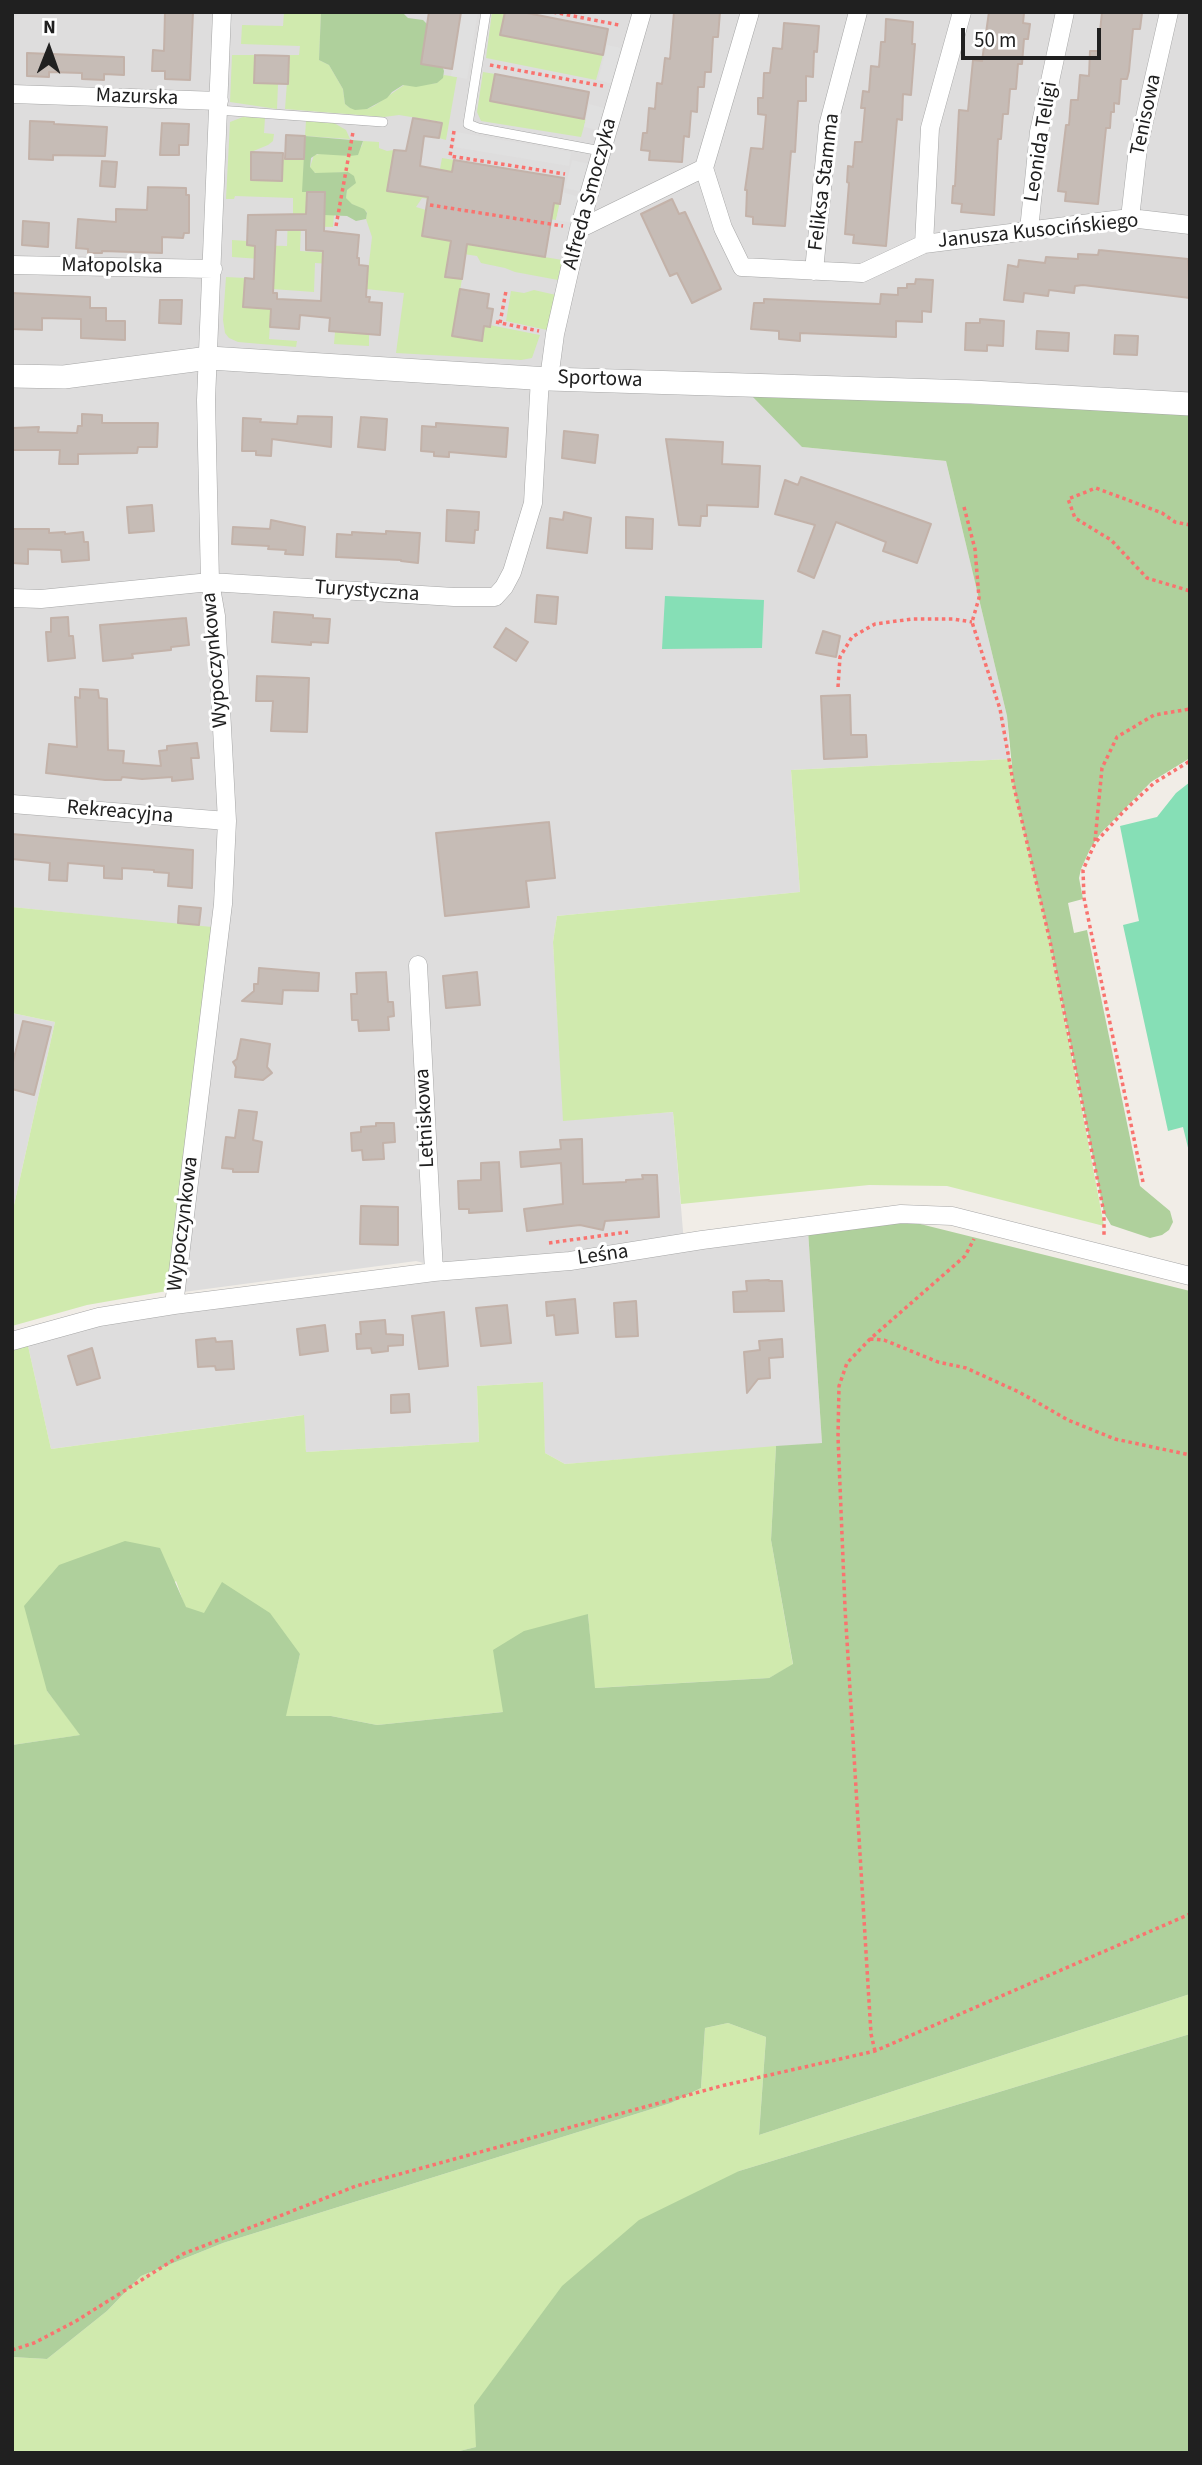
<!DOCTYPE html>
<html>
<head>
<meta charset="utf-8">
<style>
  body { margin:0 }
  #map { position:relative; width:1202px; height:2465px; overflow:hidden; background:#f1ede7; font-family:"Source Sans 3",sans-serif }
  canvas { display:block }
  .frame { position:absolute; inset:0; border:14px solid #202020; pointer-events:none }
  .north { position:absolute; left:14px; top:14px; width:70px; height:70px; -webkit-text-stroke:5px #fff; paint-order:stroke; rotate:1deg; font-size:19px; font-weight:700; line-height:28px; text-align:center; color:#202020 }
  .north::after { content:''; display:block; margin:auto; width:24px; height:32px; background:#202020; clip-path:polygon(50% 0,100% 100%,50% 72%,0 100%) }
  .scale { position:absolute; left:961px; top:28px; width:140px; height:32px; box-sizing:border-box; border:4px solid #202020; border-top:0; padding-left:9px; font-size:21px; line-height:24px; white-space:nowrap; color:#202020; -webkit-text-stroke:5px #fff; paint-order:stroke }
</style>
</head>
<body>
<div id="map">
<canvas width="1202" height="2465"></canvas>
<div class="frame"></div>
<div class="north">N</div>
<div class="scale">50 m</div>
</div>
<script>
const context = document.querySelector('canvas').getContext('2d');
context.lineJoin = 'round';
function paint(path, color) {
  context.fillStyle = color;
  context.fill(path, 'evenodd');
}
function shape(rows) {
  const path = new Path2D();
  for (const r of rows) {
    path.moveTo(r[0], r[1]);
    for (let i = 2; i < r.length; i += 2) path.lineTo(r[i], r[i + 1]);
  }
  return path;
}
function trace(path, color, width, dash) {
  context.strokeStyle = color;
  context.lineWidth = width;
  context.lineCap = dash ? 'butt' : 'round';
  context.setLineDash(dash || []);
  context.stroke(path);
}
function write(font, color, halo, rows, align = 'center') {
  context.font = font + ' "Source Sans 3",sans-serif';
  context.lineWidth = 6;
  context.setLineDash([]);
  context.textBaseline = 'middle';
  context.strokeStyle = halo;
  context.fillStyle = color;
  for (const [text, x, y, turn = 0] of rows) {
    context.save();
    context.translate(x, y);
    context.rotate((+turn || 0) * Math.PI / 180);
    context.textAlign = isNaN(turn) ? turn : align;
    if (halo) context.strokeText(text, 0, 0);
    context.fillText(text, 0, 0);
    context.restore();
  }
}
paint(shape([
  [12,12,1190,12,1190,413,802,447,946,461,1007,716,1010,759,791,770,800,892,557,916,553,942,564,1120,673,1112,684,1243,808,1230,822,1443,565,1464,545,1453,542,1382,477,1386,479,1442,306,1452,303,1415,51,1449,26,1337,449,1270,416,1261,176,1293,212,928,12,907],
  [12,1013,55,1022,12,1214]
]), '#dedddd');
paint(shape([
  [284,12,321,12,319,60,329,65,343,89,345,104,350,108,367,109,374,106,404,85,413,86,437,83,444,75,457,77,446,140,439,138,442,122,399,115,384,117,285,109,289,55,299,55,300,46,241,44,242,25,283,26],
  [492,12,505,12,500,34,603,55,596,80,486,58],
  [232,55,255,55,254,83,278,84,277,109,230,102],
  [483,72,495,74,490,101,586,119,581,137,481,121,477,112],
  [243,117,265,118,264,133,274,134,273,141,268,145,251,152,251,179,282,181,283,159,304,159,303,192,307,192,307,206,325,207,324,215,334,215,333,227,301,226,300,251,348,254,347,265,315,263,314,292,272,289,274,260,232,257,232,240,247,241,248,245,287,246,288,214,293,214,293,198,235,196,234,199,226,199,230,122],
  [306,121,334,123,346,130,350,139,305,136],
  [363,141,379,142,379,148,387,151,394,150,387,191,425,167,440,169,442,158,454,160,449,186,560,204,556,220,422,198,416,207,426,210,422,236,562,260,558,280,515,272,505,268,481,263,477,256,450,252,445,277,462,279,452,336,481,341,484,326,489,327,490,325,540,335,532,358,521,360,396,353,404,293,366,289,372,237,366,219,367,212,348,202,346,198,347,190,353,185,348,172,318,174,311,171,310,167,314,155,325,153,350,156,362,146],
  [226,277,245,278,243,307,271,309,269,339,297,341,296,347,238,342,229,338,225,333,223,320],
  [534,290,556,295,547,330,506,321,511,291,524,293],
  [335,332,369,334,369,346,334,344],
  [1010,759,1050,941,1104,1226,947,1186,869,1185,681,1204,673,1112,563,1121,553,942,557,916,800,892,791,770],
  [12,907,212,927,167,1291,87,1305,12,1326,12,1214,55,1022,12,1013],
  [26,1337,51,1449,304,1415,306,1452,479,1442,477,1386,543,1382,545,1453,565,1464,776,1446,771,1540,793,1665,769,1678,594,1688,588,1614,503,1712,377,1725,331,1716,285,1716,300,1654,185,1607,176,1581,47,1691,81,1735,12,1745,12,1341],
  [1190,1994,1190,2034,739,2171,476,2447,451,2453,12,2453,12,2357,47,2359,107,2311,141,2276,223,2243,671,2103,701,2088,705,2028,728,2023,766,2037,759,2135]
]), '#d0eaae');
paint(shape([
  [321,12,402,12,408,18,423,20,427,24,444,71,443,78,437,83,416,87,403,85,392,92,387,98,367,109,355,110,350,108,345,104,343,89,329,65,319,60],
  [305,136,363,141,358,155,350,156,317,154,311,158,310,167,315,173,348,172,354,176,356,183,347,190,346,198,352,204,364,209,367,213,366,219,356,221,347,216,324,215,325,192,302,192],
  [751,395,1190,413,1190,758,1151,782,1101,833,1091,847,1081,869,1079,878,1083,899,1068,903,1074,933,1087,930,1140,1186,1170,1211,1173,1222,1169,1230,1162,1235,1150,1238,1111,1225,1104,1213,1050,941,1014,787,1007,716,946,461,802,447],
  [900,1219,1190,1291,1190,1994,759,2135,766,2037,728,2023,705,2028,701,2088,671,2103,223,2243,141,2276,107,2311,47,2359,12,2357,12,1745,80,1735,47,1691,24,1606,59,1565,125,1541,160,1548,186,1607,204,1613,222,1582,270,1613,300,1654,286,1716,331,1716,377,1725,503,1712,493,1650,524,1631,588,1614,595,1688,769,1678,793,1664,771,1540,776,1446,822,1443,808,1230],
  [1190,2034,1190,2453,451,2453,476,2447,474,2405,562,2286,639,2220,739,2171]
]), '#afd09c');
paint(shape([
  [665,596,764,600,762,648,662,649],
  [1190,782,1190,1156,1183,1127,1168,1131,1123,925,1139,921,1120,826,1157,817,1176,793]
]), '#86dfb6');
paint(shape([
  [461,12,478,12,467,79,451,76],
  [607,45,621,48,612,84,598,80],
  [589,104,604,108,598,130,584,127],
  [456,132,571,152,569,166,454,147],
  [572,160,589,164,582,192,565,188],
  [562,192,579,197,573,223,556,220]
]), '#e0e0e0');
const building = shape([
  [165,12,193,12,190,80,165,79,165,71,152,71,153,50,164,51,165,12],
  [429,12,461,12,452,69,421,64,429,12],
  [505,12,522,12,608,29,603,55,500,35,505,12],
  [674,12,720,12,718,37,713,37,711,72,705,72,704,87,698,87,697,112,691,111,689,137,684,136,682,162,649,160,650,151,641,150,643,133,647,133,649,108,655,109,657,83,662,84,665,58,670,59,674,12],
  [989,12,1024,13,1023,23,1030,24,1028,39,1024,39,1022,64,1018,64,1016,89,1010,89,1008,114,1003,114,1001,139,998,139,994,215,961,212,962,204,952,203,953,186,955,186,959,110,968,111,973,60,982,61,989,12],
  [1102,12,1142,13,1140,29,1133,29,1129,71,1127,79,1121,79,1119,104,1114,103,1114,112,1111,112,1110,128,1106,128,1098,204,1065,201,1066,192,1058,191,1066,125,1069,125,1071,100,1078,100,1080,75,1089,76,1090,51,1098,51,1102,12],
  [886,19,913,22,912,44,915,44,911,95,903,94,902,120,897,119,886,246,853,243,854,235,845,234,849,183,847,182,848,166,853,167,855,142,862,142,865,108,861,108,863,91,869,92,871,66,879,67,881,42,885,42,886,19],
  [784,23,819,26,817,52,814,51,813,77,806,76,806,101,798,101,795,152,791,151,785,226,753,224,753,217,746,216,747,190,745,190,751,148,763,149,766,115,758,114,758,98,763,98,764,73,770,73,773,48,782,49,784,23],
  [27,53,124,57,124,75,104,74,104,80,82,79,82,73,49,72,49,77,27,76,27,53],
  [255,55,289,56,288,84,254,83,255,55],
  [495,74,589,92,584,119,490,101,495,74],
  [413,118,442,123,439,138,424,136,420,166,452,172,454,160,564,178,560,204,554,203,545,257,467,244,462,279,445,277,451,241,422,236,428,197,387,191,394,150,406,151,413,118],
  [30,121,54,122,54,124,107,127,105,156,53,155,53,160,29,159,30,121],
  [162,123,189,124,188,145,179,145,179,155,160,155,162,123],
  [286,135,305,136,304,159,285,159,286,135],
  [251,152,283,153,282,181,251,180,251,152],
  [102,161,117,162,115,187,100,186,102,161],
  [148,187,186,188,186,195,189,195,189,233,184,233,183,238,162,237,162,253,102,251,102,253,88,253,88,249,76,248,78,219,116,222,116,209,147,210,148,187],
  [307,192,325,192,324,231,359,235,357,258,359,258,359,265,368,266,366,297,370,297,369,302,382,303,380,335,329,331,330,318,300,315,299,329,270,327,271,309,243,307,245,278,254,279,255,246,247,245,248,215,306,214,307,192],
  [276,230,306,230,306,250,323,251,321,301,277,299,277,293,273,293,276,230],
  [672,199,679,214,685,212,721,289,692,303,677,273,670,276,641,214,672,199],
  [23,221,49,223,48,247,22,245,23,221],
  [1099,250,1188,259,1190,298,1083,285,1075,286,1074,293,1049,290,1048,296,1024,293,1023,302,1004,300,1008,265,1018,267,1019,260,1045,263,1046,257,1078,259,1078,254,1098,255,1099,250],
  [916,279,933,280,931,312,922,311,922,322,896,321,896,337,800,333,800,341,779,339,779,331,751,329,754,303,764,303,764,299,880,304,881,294,898,295,898,288,907,288,907,284,915,284,916,279],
  [460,289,489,294,487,308,493,309,490,327,484,326,482,341,452,336,460,289],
  [12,293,90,297,90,308,106,308,106,321,125,321,125,340,81,338,81,319,42,318,42,330,12,329,12,293],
  [160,300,182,300,181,324,159,323,160,300],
  [980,319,1004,321,1003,346,987,345,987,351,965,350,966,323,980,323,980,319],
  [1037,331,1069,333,1068,351,1036,349,1037,331],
  [1115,335,1138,336,1137,355,1114,354,1115,335],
  [82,414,102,415,102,423,158,423,157,447,138,447,137,453,78,454,78,464,59,464,60,450,12,450,12,428,39,427,38,432,77,433,78,426,82,426,82,414],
  [298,416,332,417,331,447,272,439,271,456,256,455,256,451,242,451,243,418,261,419,260,422,297,424,298,416],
  [361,417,387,419,385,450,358,447,361,417],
  [436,423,508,428,506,457,449,452,449,457,434,456,434,452,421,451,422,426,436,427,436,423],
  [564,431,598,435,595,463,562,458,564,431],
  [666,439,723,442,722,464,760,466,758,507,707,505,707,516,701,516,700,526,679,525,666,439],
  [801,477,931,524,917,563,883,551,886,542,836,522,814,578,798,571,815,525,775,514,785,480,798,485,801,477],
  [152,505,154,531,129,533,127,507,152,505],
  [447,510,479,512,478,530,475,530,474,543,446,541,447,510],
  [564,512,591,518,587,553,547,548,550,518,563,520,564,512],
  [626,517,653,519,652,549,626,548,626,517],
  [271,520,305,527,303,555,285,554,286,550,268,549,269,546,232,544,233,527,270,529,271,520],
  [12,529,49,529,49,533,65,532,65,534,83,532,84,542,88,542,89,560,62,562,61,550,28,549,28,564,12,563,12,529],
  [386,531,420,533,418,563,401,561,401,560,336,557,337,534,352,535,352,532,386,534,386,531],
  [537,595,558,597,556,624,535,622,537,595],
  [274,612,313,615,313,618,330,619,328,643,311,642,311,645,272,642,274,612],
  [68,617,69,636,73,636,75,658,48,661,46,632,51,632,51,618,68,617],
  [186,618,189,645,171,647,171,650,132,654,133,658,103,661,100,625,186,618],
  [506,628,528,642,516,661,494,647,506,628],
  [823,631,840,636,836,657,816,653,823,631],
  [257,676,309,678,307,732,271,731,273,701,256,701,257,676],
  [80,689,98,690,99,698,107,699,108,750,124,751,123,763,161,766,159,751,167,750,167,746,197,743,199,758,191,758,193,779,172,781,172,777,142,779,122,777,121,780,105,780,46,773,49,744,77,747,75,697,80,698,80,689],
  [850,695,851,735,866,735,867,757,824,759,821,696,850,695],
  [549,822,555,878,526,881,529,907,445,916,436,833,549,822],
  [12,834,193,850,192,888,168,886,169,873,154,872,154,870,122,868,122,879,104,878,104,866,68,863,67,881,49,880,50,863,12,859,12,834],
  [179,906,201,908,199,925,178,923,179,906],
  [259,968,319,973,318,991,283,990,282,1004,242,1001,254,991,254,984,258,984,259,968],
  [386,972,388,1002,393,1002,394,1016,388,1017,389,1030,359,1031,358,1020,352,1020,351,994,357,994,356,973,386,972],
  [477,972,480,1005,446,1008,443,976,477,972],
  [23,1021,51,1027,34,1095,12,1089,12,1066,23,1021],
  [241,1039,270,1044,267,1067,272,1073,263,1080,235,1077,236,1067,233,1062,237,1059,241,1039],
  [239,1110,257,1112,253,1140,262,1142,258,1172,233,1172,233,1169,222,1168,226,1137,235,1138,239,1110],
  [376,1123,394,1123,395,1142,383,1143,384,1159,363,1160,362,1150,352,1151,351,1133,361,1132,361,1127,376,1126,376,1123],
  [582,1139,583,1184,626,1182,626,1180,643,1179,642,1175,657,1175,659,1217,605,1221,603,1230,580,1225,527,1231,524,1209,563,1204,561,1163,521,1167,520,1152,561,1149,560,1140,582,1139],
  [499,1162,502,1211,469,1213,469,1209,459,1209,458,1181,481,1180,481,1163,499,1162],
  [361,1206,398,1207,398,1245,360,1244,361,1206],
  [769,1280,769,1281,782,1281,784,1311,734,1312,733,1292,747,1291,746,1281,769,1280],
  [575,1299,578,1333,556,1335,554,1315,547,1316,546,1302,575,1299],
  [636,1301,638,1336,616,1337,614,1303,636,1301],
  [507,1305,511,1343,481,1346,476,1308,507,1305],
  [444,1312,448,1366,419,1369,412,1316,444,1312],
  [385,1320,386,1334,403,1335,403,1345,388,1346,388,1351,372,1353,371,1348,357,1349,356,1334,361,1334,360,1322,385,1320],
  [325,1325,328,1351,300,1355,297,1329,325,1325],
  [215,1338,216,1342,232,1341,234,1369,216,1370,215,1366,198,1367,196,1340,215,1338],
  [782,1339,783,1357,769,1358,770,1378,758,1379,747,1393,744,1352,760,1350,759,1341,782,1339],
  [92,1348,100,1378,77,1385,68,1356,92,1348],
  [409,1394,410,1412,391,1413,391,1395,409,1394]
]);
paint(building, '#c6bcb6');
trace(building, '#c3b2a9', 2);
const service = shape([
  [486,12,468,124,478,128,601,151],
  [218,110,383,122]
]);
const minor = shape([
  [750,12,704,168,723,228,742,267,862,273,924,244,1130,218,1190,225],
  [12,94,219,101],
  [1130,218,1138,148,1169,12],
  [579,229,704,168],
  [1029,230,1039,132,1065,12],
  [924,244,930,128,962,12],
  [12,265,213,269],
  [814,271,828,126,858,12],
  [549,379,555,334,579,229,642,12],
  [12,598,41,599,210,582,454,597,495,597,504,587,512,572,533,503,540,378],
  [12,804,227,821],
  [418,965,434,1272],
  [174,1305,223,904,227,821,216,616,210,582,206,400,222,12],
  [12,1341,99,1317,174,1305,434,1272,570,1261,702,1240,901,1214,952,1216,1190,1276]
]);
const tertiary = shape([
  [12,376,64,377,209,358,549,379,972,392,1190,404]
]);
trace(service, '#a7a7a7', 10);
trace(minor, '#a7a7a7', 19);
trace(tertiary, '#a7a7a7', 24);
trace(shape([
  [553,12,619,25],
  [490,65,603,86],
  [454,131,450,156,565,174],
  [430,205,563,226],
  [336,226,353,132],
  [496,322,539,331],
  [500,323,506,291],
  [964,507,975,549,979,598,972,622,1000,709,1014,787,1050,941,1104,1213,1104,1236],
  [1190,525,1175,522,1162,513,1096,488,1068,499,1075,518,1111,540,1147,578,1190,591],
  [838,687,840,657,852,637,875,624,912,619,953,619,972,622],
  [1095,841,1102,768,1117,737,1154,715,1190,709],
  [1143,1182,1084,898,1083,870,1095,843,1124,811,1154,783,1190,761],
  [549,1243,628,1232],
  [870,1339,884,1340,938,1362,966,1368,1019,1392,1068,1420,1115,1439,1190,1455],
  [875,2051,871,2034,845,1608,838,1437,839,1386,847,1363,870,1339,965,1256,974,1239],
  [12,2350,34,2343,76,2321,183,2254,356,2186,721,2086,875,2051,1190,1914]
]), '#f9736f', 3.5, [3.5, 3.5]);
trace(service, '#fff', 9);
trace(minor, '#fff', 18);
trace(tertiary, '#fff', 23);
write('21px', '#202020', '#fff', [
  ["Mazurska",137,98,2],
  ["Tenisowa",1147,115,-78],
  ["Leonida Teligi",1042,142,-81],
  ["Feliksa Stamma",825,182,-83],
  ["Alfreda Smoczyka",591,194,-75],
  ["Janusza Kusocińskiego",1038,232,-6],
  ["Małopolska",112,267,1],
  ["Sportowa",600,380,2],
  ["Turystyczna",367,592,4],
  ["Wypoczynkowa",216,660,-95],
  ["Rekreacyjna",120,813,5],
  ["Letniskowa",426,1118,-93],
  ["Wypoczynkowa",184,1224,-83],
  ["Leśna",603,1256,-8]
]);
</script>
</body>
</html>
